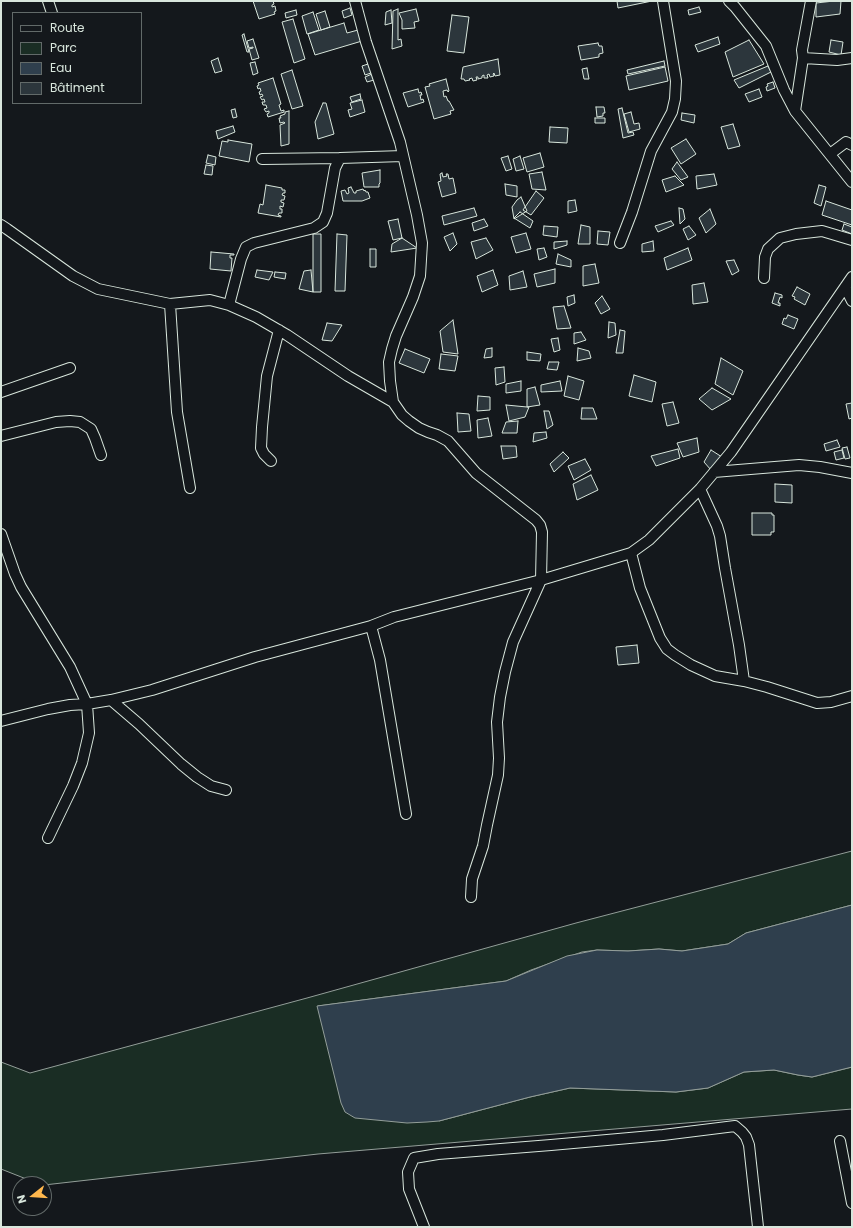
<!DOCTYPE html>
<html>
<head>
<meta charset="utf-8">
<style>
  body { margin:0 }
  #map { position:relative; width:853px; height:1228px; overflow:hidden; background:#14181c; font-family:Poppins,sans-serif }
  canvas { display:block }
  .frame { position:absolute; inset:0; border:2px solid #d8e6dc; pointer-events:none }
  .legend { position:absolute; left:12px; top:12px; width:130px; height:92px; box-sizing:border-box; background:#14181c; border:1px solid #626a69; margin:0; padding:5px 7px; list-style:none; font-size:12px; color:#d8e6dc }
  .legend li { display:flex; align-items:center; gap:8px; height:20px }
  .legend b { width:20px; border:1px solid #626a69 }
  .north { position:absolute; left:12px; top:1176px; width:40px; height:40px; box-sizing:border-box; background:#14181c; border:1px solid #626a69; border-radius:50%; rotate:253deg; font-size:11px; font-weight:700; line-height:16px; text-align:center; color:#d8e6dc }
  .north::after { content:''; display:block; margin:auto; width:14px; height:18px; background:#ffb74d; clip-path:polygon(50% 0,100% 100%,50% 72%,0 100%) }
</style>
</head>
<body>
<div id="map">
<canvas width="853" height="1228"></canvas>
<div class="frame"></div>
<ul class="legend">
<li><b style="height:5px;background:#14181c"></b>Route</li>
<li><b style="height:11px;background:#1a2d24"></b>Parc</li>
<li><b style="height:11px;background:#2f3f4d"></b>Eau</li>
<li><b style="height:11px;background:#2c363c"></b>Bâtiment</li>
</ul>
<div class="north">N</div>
</div>
<script>
const context = document.querySelector('canvas').getContext('2d');
context.lineJoin = 'round';
function paint(path, color) {
  context.fillStyle = color;
  context.fill(path, 'evenodd');
}
function shape(rows) {
  const path = new Path2D();
  for (const r of rows) {
    path.moveTo(r[0], r[1]);
    for (let i = 2; i < r.length; i += 2) path.lineTo(r[i], r[i + 1]);
  }
  return path;
}
function trace(path, color, width, dash) {
  context.strokeStyle = color;
  context.lineWidth = width;
  context.lineCap = dash ? 'butt' : 'round';
  context.setLineDash(dash || []);
  context.stroke(path);
}
const green = shape([
  [852,851,852,905,746,933,728,944,682,951,659,949,628,951,597,950,582,952,531,970,506,981,318,1006,439,1121,530,1097,570,1088,676,1092,708,1088,744,1072,774,1070,798,1075,812,1077,852,1067,852,1109,318,1154,44,1185,44,1184,39,1184,1,1169,1,1062,30,1073,307,998,576,923,852,851]
]);
paint(green, '#1a2d24');
trace(green, '#939e99', 1);
const water = shape([
  [852,905,852,1067,812,1077,798,1075,774,1070,744,1072,708,1088,676,1092,570,1088,530,1097,439,1121,427,1122,407,1123,355,1118,345,1112,341,1103,317,1006,506,981,567,956,597,950,628,951,659,949,682,951,728,944,746,933,852,905]
]);
paint(water, '#2f3f4d');
trace(water, '#939e99', 1);
const building = shape([
  [253,1,273,1,274,4,272,5,272,7,275,6,276,11,274,12,275,14,259,19,253,1],
  [617,1,652,1,618,8,617,1],
  [834,1,841,1,840,14,816,17,816,3,834,1],
  [699,7,701,12,689,15,688,10,699,7],
  [350,8,352,15,344,18,342,11,350,8],
  [398,9,398,40,401,39,402,46,392,49,393,11,398,9],
  [416,9,419,21,414,22,415,28,402,29,402,20,399,13,416,9],
  [296,10,297,15,286,18,285,13,296,10],
  [391,10,392,23,385,25,386,12,391,10],
  [325,11,330,27,321,30,316,14,325,11],
  [313,12,319,30,307,34,302,16,313,12],
  [452,15,469,17,464,53,447,51,452,15],
  [293,19,305,59,294,63,282,22,293,19],
  [344,23,347,33,358,30,362,41,315,55,308,34,344,23],
  [244,34,249,52,247,52,242,35,244,34],
  [718,37,720,44,698,52,695,45,718,37],
  [253,39,259,58,252,60,249,49,253,48,253,47,249,48,247,41,253,39],
  [749,40,764,64,733,77,725,52,749,40],
  [831,40,843,42,841,55,829,52,831,40],
  [598,43,599,46,602,46,603,53,599,54,599,57,581,60,578,46,598,43],
  [218,58,222,71,215,73,211,61,218,58],
  [498,59,500,75,495,76,494,73,493,74,494,76,490,77,489,74,487,75,488,78,484,78,484,75,482,76,482,78,478,79,478,77,476,77,477,80,473,81,472,78,469,79,470,80,465,81,464,79,461,79,463,67,498,59],
  [664,61,665,66,628,74,627,70,664,61],
  [255,62,258,73,253,75,250,63,255,62],
  [368,64,371,73,365,75,362,66,368,64],
  [768,66,771,72,739,88,734,80,768,66],
  [665,67,668,81,629,90,626,76,665,67],
  [587,68,589,79,584,79,582,69,587,68],
  [292,70,303,106,292,109,281,74,292,70],
  [372,74,374,80,367,82,365,77,372,74],
  [273,78,281,104,279,105,281,111,284,110,284,112,268,117,267,114,269,113,269,111,266,112,264,109,267,108,266,105,263,105,262,102,265,102,264,99,262,100,260,97,263,96,262,94,260,95,259,92,261,91,260,88,258,89,257,86,259,85,258,83,273,78],
  [446,79,449,91,448,92,447,90,443,91,444,97,446,96,448,101,449,101,454,110,450,111,451,114,434,119,425,87,430,86,429,84,446,79],
  [773,82,775,88,767,91,766,87,768,86,767,84,773,82],
  [418,89,419,93,421,92,422,95,420,95,421,100,423,99,424,102,408,107,403,93,418,89],
  [759,89,762,97,749,102,745,94,759,89],
  [360,94,361,99,352,102,350,97,360,94],
  [362,100,365,112,350,117,348,110,352,109,350,103,362,100],
  [323,103,326,103,334,134,318,139,315,122,323,103],
  [596,107,604,107,605,113,603,113,603,116,597,117,596,107],
  [622,108,628,133,633,132,634,135,623,138,618,109,622,108],
  [235,109,237,117,233,118,231,110,235,109],
  [289,111,289,144,281,146,280,125,285,123,284,122,280,123,279,118,281,118,280,116,285,114,285,112,289,111],
  [631,112,634,124,639,123,640,129,629,132,624,114,631,112],
  [682,113,695,115,694,123,681,120,682,113],
  [595,118,605,118,605,123,595,123,595,118],
  [733,124,740,146,728,149,721,127,733,124],
  [233,126,235,132,218,139,216,131,233,126],
  [550,127,568,128,567,143,549,142,550,127],
  [686,139,696,154,681,164,671,148,686,139],
  [228,140,252,144,249,162,219,156,222,141,228,142,228,140],
  [540,153,544,167,527,172,523,158,540,153],
  [208,155,216,157,215,165,206,163,208,155],
  [508,156,512,169,506,171,501,158,508,156],
  [520,156,524,169,516,171,513,159,520,156],
  [677,162,688,177,681,180,672,169,677,162],
  [206,165,213,166,212,175,204,174,206,165],
  [380,170,380,183,379,184,379,187,364,187,362,173,380,170],
  [542,172,546,190,532,189,529,174,542,172],
  [442,173,443,177,447,176,446,174,448,174,449,179,453,178,456,193,442,197,438,182,441,181,440,174,442,173],
  [714,174,717,185,697,189,696,176,714,174],
  [675,176,684,185,666,192,662,180,675,176],
  [505,184,517,186,517,197,506,195,505,184],
  [266,185,282,188,282,190,285,190,285,193,283,193,282,195,285,196,284,200,281,200,281,202,284,203,283,207,280,206,280,209,282,209,282,213,279,213,278,215,281,216,281,217,258,213,260,204,263,205,266,185],
  [819,185,826,187,821,206,814,203,819,185],
  [351,187,354,193,356,193,356,191,363,189,364,191,365,190,366,192,368,192,370,198,362,201,343,201,341,191,345,190,347,194,349,193,348,188,351,187],
  [536,191,544,198,531,215,523,210,536,191],
  [521,197,527,211,514,219,512,207,517,200,521,197],
  [575,200,577,211,568,213,568,201,575,200],
  [826,201,852,210,852,225,822,215,826,201],
  [474,208,477,216,444,225,442,216,474,208],
  [679,208,683,209,685,219,680,224,679,208],
  [710,209,716,224,706,233,699,218,710,209],
  [520,212,533,221,530,228,514,218,520,212],
  [398,219,402,238,393,240,388,221,398,219],
  [484,219,488,226,474,231,472,223,484,219],
  [671,221,674,225,658,232,655,226,671,221],
  [844,224,852,227,852,234,842,230,844,224],
  [581,225,590,227,590,244,578,244,581,225],
  [544,226,558,227,557,237,543,235,544,226],
  [689,226,696,235,688,240,683,229,689,226],
  [598,231,610,232,608,245,597,244,598,231],
  [453,233,457,244,450,251,444,237,453,233],
  [526,233,531,249,516,253,511,237,526,233],
  [313,234,321,234,321,292,313,292,313,234],
  [337,234,347,235,345,291,335,291,337,234],
  [402,238,417,248,391,252,392,244,402,238],
  [486,238,493,250,476,259,471,242,486,238],
  [567,241,567,245,554,249,554,242,567,241],
  [653,241,654,251,642,252,642,244,653,241],
  [544,248,547,257,539,260,537,249,544,248],
  [688,248,692,260,667,270,664,258,688,248],
  [370,249,376,249,376,267,370,267,370,249],
  [211,252,234,254,234,255,230,255,230,258,232,258,231,271,210,269,211,252],
  [558,254,571,260,571,267,556,264,558,254],
  [734,260,739,271,732,275,726,261,734,260],
  [595,264,599,283,583,286,583,266,595,264],
  [555,269,555,283,537,287,534,274,555,269],
  [257,270,273,272,269,280,255,277,257,270],
  [311,270,313,292,299,289,304,271,311,270],
  [493,270,498,285,482,292,477,276,493,270],
  [523,271,527,287,510,290,509,276,523,271],
  [275,272,286,273,285,279,274,277,275,272],
  [704,283,708,302,693,304,692,285,704,283],
  [797,287,810,294,805,305,794,299,795,297,792,296,797,287],
  [775,293,782,295,782,298,780,297,778,303,780,303,780,306,772,303,775,293],
  [574,295,575,303,568,306,567,297,574,295],
  [602,296,610,309,601,314,595,303,602,296],
  [564,306,571,328,557,329,553,307,564,306],
  [788,315,798,319,794,329,782,324,784,318,786,319,788,315],
  [453,320,458,354,443,352,440,331,453,320],
  [609,322,615,323,616,335,608,338,609,322],
  [327,323,342,325,332,341,322,340,327,323],
  [620,330,625,331,623,353,616,353,620,330],
  [581,332,586,340,574,344,574,333,581,332],
  [558,338,560,350,554,352,551,339,558,338],
  [492,348,492,357,484,358,486,349,492,348],
  [578,348,589,351,591,358,577,361,578,348],
  [405,349,430,359,424,373,399,363,405,349],
  [527,352,541,354,540,361,527,360,527,352],
  [441,354,458,356,455,371,439,369,441,354],
  [721,358,743,371,733,395,715,384,721,358],
  [549,362,559,362,557,370,547,369,549,362],
  [504,367,505,382,496,385,495,368,504,367],
  [634,375,656,382,652,402,629,396,634,375],
  [568,376,584,381,579,400,564,396,568,376],
  [521,381,521,391,506,393,506,384,521,381],
  [560,381,562,391,541,392,541,385,560,381],
  [535,387,540,405,527,407,527,389,535,387],
  [712,388,731,399,712,410,699,399,712,388],
  [478,396,490,397,490,410,477,411,478,396],
  [673,402,679,423,667,426,662,404,673,402],
  [852,403,852,418,849,419,846,404,852,403],
  [506,405,527,407,529,407,525,417,509,421,506,405],
  [582,408,593,408,597,419,581,419,582,408],
  [544,411,549,411,553,425,547,429,544,411],
  [457,413,469,414,471,431,458,432,457,413],
  [488,418,492,436,478,438,477,420,488,418],
  [518,421,517,433,502,433,506,422,518,421],
  [546,432,547,438,533,442,534,433,546,432],
  [697,438,699,452,683,457,677,443,697,438],
  [837,440,840,447,826,451,824,444,837,440],
  [501,446,516,446,517,457,503,459,501,446],
  [847,447,850,458,845,459,842,448,847,447],
  [678,449,680,458,656,466,651,456,678,449],
  [711,450,722,457,711,470,704,462,711,450],
  [842,450,844,458,836,460,834,452,842,450],
  [563,452,569,458,554,472,550,464,563,452],
  [585,459,591,470,574,480,568,466,585,459],
  [591,475,598,490,577,500,573,484,591,475],
  [775,484,792,485,792,503,775,502,775,484],
  [752,513,772,513,772,515,774,515,774,532,771,532,771,535,752,535,752,513],
  [637,645,639,663,618,665,616,647,637,645]
]);
paint(building, '#2c363c');
trace(building, '#d8e6dc', 1);
const street = shape([
  [48,1,52,13],
  [355,1,366,42,400,142,417,215,422,243,420,276,413,297,396,336,392,349,389,362,390,381,393,402,402,415,409,421,419,428,428,432,437,435,448,441,476,473,536,520,540,525,542,532,541,580],
  [729,1,735,7,766,46,784,90,795,111,852,182],
  [803,58,837,60,852,58],
  [795,111,803,58,802,50,811,1],
  [830,154,846,142,852,145],
  [262,159,340,158],
  [1,225,7,229,73,276,98,289,170,304,210,300,229,305,256,317,287,335,348,376,393,402],
  [620,243,632,212,651,151,672,112,675,99,676,81,663,1],
  [764,278,765,257,768,249,780,238,796,234,822,231,852,240],
  [845,287,852,301],
  [170,304,177,412,190,488],
  [229,305,241,259,246,247,254,243,314,228,323,222,327,213,335,168,340,158,403,156],
  [1,392,70,368],
  [1,436,56,422,70,421,80,422,91,429,95,438,101,455],
  [271,461,264,454,261,448,262,427,267,376,279,330],
  [714,472,799,465,820,467,852,473],
  [700,489,717,526,720,536,725,568,739,645,744,681],
  [1,534,15,574,21,587,70,667,87,704,89,733,82,763,73,786,48,838],
  [631,553,640,588,660,638,667,649,675,655,691,665,715,676,744,681,767,687,817,703,831,702,852,696],
  [371,626,380,660,406,814],
  [111,700,139,724,181,764,197,777,211,786,226,790],
  [1,721,48,709,70,705,87,704,111,700,152,690,255,657,371,626,394,617,541,580,631,553,649,540,700,489,731,452,852,277],
  [471,897,472,879,483,846,487,825,498,775,499,758,497,722,500,697,505,672,513,642,541,580],
  [840,1141,852,1203],
  [424,1227,409,1189,408,1172,414,1158,438,1154,551,1145,663,1135,735,1126,742,1132,746,1137,749,1145,758,1227]
]);
trace(street, '#d8e6dc', 12);
trace(street, '#14181c', 10);
</script>
</body>
</html>
